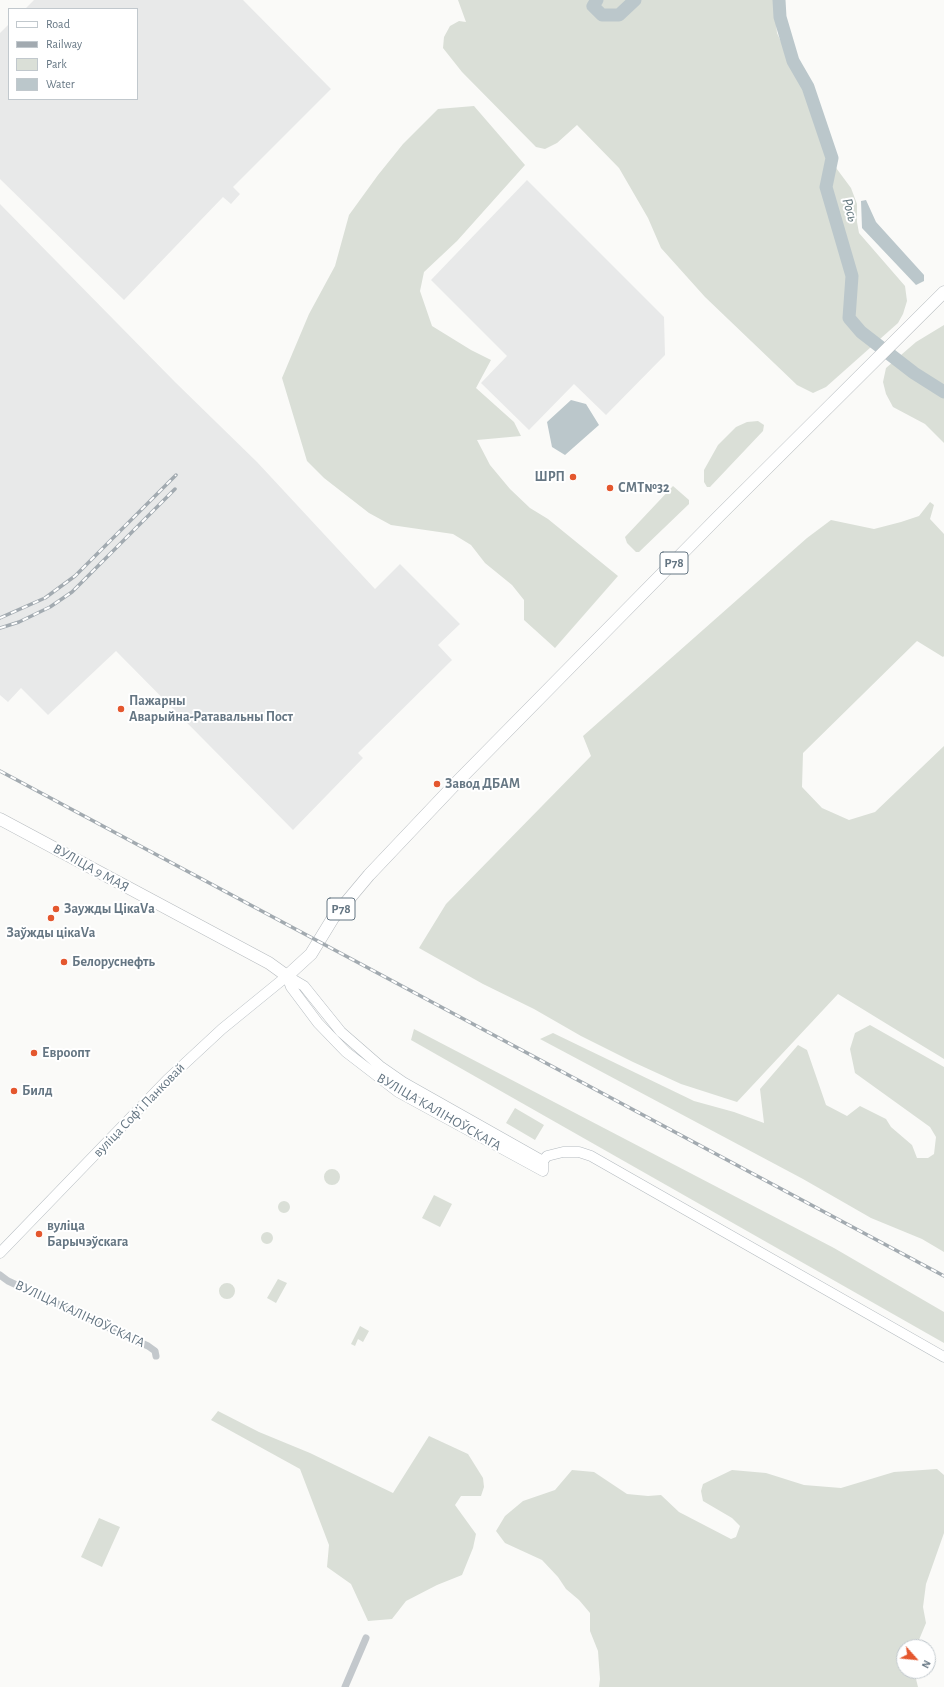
<!DOCTYPE html>
<html>
<head>
<meta charset="utf-8">
<style>
  body { margin:0 }
  #map { position:relative; width:944px; height:1687px; overflow:hidden; background:#fafaf8; font-family:"Alegreya Sans",sans-serif }
  canvas { display:block }
  .legend { position:absolute; left:8px; top:8px; width:130px; height:92px; box-sizing:border-box; background:#fff; border:1px solid #c1c8cd; margin:0; padding:5px 7px; list-style:none; font-size:12px; color:#657683 }
  .legend li { display:flex; align-items:center; gap:8px; height:20px }
  .legend b { width:20px; border:1px solid #c1c8cd }
  .north { position:absolute; left:896px; top:1639px; width:40px; height:40px; box-sizing:border-box; background:#fff; border:1px solid #c1c8cd; border-radius:50%; rotate:117deg; font-size:11px; font-weight:700; line-height:16px; text-align:center; color:#657683 }
  .north::after { content:''; display:block; margin:auto; width:14px; height:18px; background:#e4572e; clip-path:polygon(50% 0,100% 100%,50% 72%,0 100%) }
</style>
</head>
<body>
<div id="map">
<canvas width="944" height="1687"></canvas>
<ul class="legend">
<li><b style="height:5px;background:#fff"></b>Road</li>
<li><b style="height:5px;background:#a2aab0"></b>Railway</li>
<li><b style="height:11px;background:#dadfd7"></b>Park</li>
<li><b style="height:11px;background:#bbc7cb"></b>Water</li>
</ul>
<div class="north">N</div>
</div>
<script>
const context = document.querySelector('canvas').getContext('2d');
context.lineJoin = 'round';
function paint(path, color) {
  context.fillStyle = color;
  context.fill(path, 'evenodd');
}
function shape(rows) {
  const path = new Path2D();
  for (const r of rows) {
    if (r.length === 3) {
      path.moveTo(r[0] + r[2], r[1]);
      path.arc(r[0], r[1], r[2], 0, 2 * Math.PI);
      continue;
    }
    path.moveTo(r[0], r[1]);
    for (let i = 2; i < r.length; i += 2) path.lineTo(r[i], r[i + 1]);
  }
  return path;
}
function trace(path, color, width, dash) {
  context.strokeStyle = color;
  context.lineWidth = width;
  context.lineCap = dash ? 'butt' : 'round';
  context.setLineDash(dash || []);
  context.stroke(path);
}
function write(font, color, halo, rows, align = 'center') {
  context.font = font + ' "Alegreya Sans",sans-serif';
  context.lineWidth = 4;
  context.setLineDash([]);
  context.textBaseline = 'middle';
  context.strokeStyle = halo;
  context.fillStyle = color;
  for (const [text, x, y, turn = 0] of rows) {
    context.save();
    context.translate(x, y);
    context.rotate((+turn || 0) * Math.PI / 180);
    context.textAlign = isNaN(turn) ? turn : align;
    if (halo) context.strokeText(text, 0, 0);
    context.fillText(text, 0, 0);
    context.restore();
  }
}
paint(shape([
  [34,0,243,0,331,89,233,187,240,194,231,204,223,197,124,300,0,179,0,33,9,24,9,99,137,99,137,9,25,9],
  [527,180,664,317,665,355,606,415,574,384,529,430,481,383,507,356,431,280],
  [0,204,175,382,257,462,375,589,400,564,460,624,438,645,452,660,358,753,363,758,293,830,116,651,48,715,21,688,8,702,0,695]
]), '#e8e9e9');
paint(shape([
  [458,0,774,0,777,33,805,94,825,153,851,188,857,204,857,222,859,233,905,286,907,301,903,314,898,323,826,387,813,393,797,385,705,297,661,248,648,218,619,168,577,125,557,143,545,149,536,147,462,72,443,48,444,37,450,26,459,21,466,22],
  [474,106,525,165,457,241,424,272,420,291,432,326,471,350,491,360,476,388,514,422,521,436,477,440,490,465,510,489,530,508,548,519,618,576,555,648,524,620,524,600,512,585,485,563,471,545,453,534,391,525,369,513,324,478,307,461,282,378,309,314,335,266,349,215,378,175,403,144,438,109],
  [944,325,944,443,925,424,893,407,886,394,883,382,886,368,916,342],
  [758,421,764,425,763,431,710,487,707,487,704,482,704,470,718,445,736,427,747,422],
  [673,486,689,500,689,504,639,552,636,552,627,543,625,537],
  [930,502,934,505,930,519,944,534,944,656,943,657,917,641,803,753,802,787,822,808,849,820,875,812,944,746,944,1059,838,994,737,1102,681,1084,633,1062,581,1036,534,1009,483,984,419,948,446,904,591,756,583,736,807,538,831,520,874,529,901,522,919,516],
  [870,1025,944,1067,944,1252,922,1239,871,1218,803,1179,540,1039,553,1033,694,1101,734,1112,764,1123,760,1089,798,1045,807,1050,826,1105,847,1116,860,1106,886,1119,891,1127,912,1145,917,1158,928,1158,934,1154,936,1137,930,1127,855,1073,850,1049,855,1033],
  [414,1029,834,1248,944,1312,944,1343,411,1040],
  [515,1108,544,1125,535,1140,506,1123],
  [332,1177,8],
  [434,1195,452,1204,440,1227,422,1218],
  [284,1207,6],
  [267,1238,6],
  [278,1279,287,1283,276,1303,267,1298],
  [227,1291,8],
  [360,1326,369,1331,363,1342,358,1339,355,1346,351,1344],
  [218,1411,259,1432,310,1453,393,1493,429,1436,468,1454,483,1478,484,1487,481,1496,461,1496,455,1505,476,1534,473,1548,462,1575,437,1585,406,1601,392,1619,368,1621,351,1584,327,1567,329,1545,300,1469,211,1420],
  [937,1469,944,1475,944,1533,926,1584,923,1607,926,1623,916,1647,904,1647,904,1671,914,1671,918,1687,599,1687,600,1679,598,1651,590,1631,590,1613,579,1600,566,1589,558,1577,542,1560,505,1543,496,1531,505,1516,523,1501,555,1490,572,1470,594,1472,627,1494,648,1496,661,1495,679,1512,731,1539,736,1537,740,1526,732,1518,703,1501,701,1491,703,1484,732,1470,766,1473,804,1485,841,1488,894,1472],
  [99,1518,120,1527,102,1567,81,1557]
]), '#dadfd7');
paint(shape([
  [866,200,876,222,924,275,924,281,916,285,862,228,861,201],
  [571,400,586,404,599,425,565,455,552,447,547,422]
]), '#bbc7cb');
trace(shape([
  [597,0,593,6,602,15,619,15,635,0],
  [779,0,780,17,793,61,808,87,832,158,826,187,852,276,849,318,861,332,914,373,944,392]
]), '#bbc7cb', 13);
const secondary = shape([
  [287,976,291,987,318,1023,346,1052,398,1092,543,1171,543,1161,547,1156,563,1152,579,1152,591,1156,944,1357],
  [287,976,304,986,341,1032,380,1066,403,1082,543,1161],
  [0,1253,167,1080,222,1029,287,976]
]);
const primary = shape([
  [0,819,269,963,287,976,311,954,333,918,369,875,459,780,718,517,944,292]
]);
trace(secondary, '#b3babf', 11);
trace(primary, '#b5babe', 13);
trace(shape([
  [0,1275,8,1281,148,1346,155,1351,156,1356],
  [345,1687,366,1638]
]), '#c3c8cc', 7);
trace(secondary, '#fff', 10);
trace(primary, '#fff', 12);
const rail = shape([
  [0,618,45,598,75,576,176,475],
  [0,628,19,622,50,607,72,592,175,489],
  [0,771,944,1276]
]);
trace(rail, '#a2aab0', 3.5);
trace(rail, '#fff', 2, [6]);
for (const [x, y, r, color] of [
  [573,477,4,"#e4572e"],
  [610,488,4,"#e4572e"],
  [121,709,4,"#e4572e"],
  [437,784,4,"#e4572e"],
  [56,909,4,"#e4572e"],
  [51,918,4,"#e4572e"],
  [64,962,4,"#e4572e"],
  [34,1053,4,"#e4572e"],
  [14,1091,4,"#e4572e"],
  [39,1234,4,"#e4572e"]
]) {
  const dot = new Path2D();
  dot.arc(x, y, r, 0, 2 * Math.PI);
  context.fillStyle = color;
  context.fill(dot);
  trace(dot, '#fff', 1.5);
}
for (const [x, y, w] of [
  [674,563,28],
  [341,909,28]
]) {
  const box = new Path2D();
  box.roundRect(x - w / 2, y - 11, w, 22, 3);
  context.fillStyle = '#fff';
  context.fill(box);
  trace(box, '#657683', 1);
}
write('bold 13px', '#657683', null, [
  ["Р78",674,563],
  ["Р78",341,909]
]);
write('bold 14px', '#657683', '#fff', [
  ["ШРП",565,477,"right"],
  ["СМТ№32",618,488],
  ["Пажарны",129,701],
  ["Аварыйна-Ратавальны Пост",129,717],
  ["Завод ДБАМ",445,784],
  ["Заужды ЦікаVа",64,909],
  ["Заўжды цікаVа",51,933,"center"],
  ["Белоруснефть",72,962],
  ["Евроопт",42,1053],
  ["Билд",22,1091],
  ["вуліца",47,1226],
  ["Барычэўскага",47,1242]
], 'left');
write('14px', '#657683', '#fff', [
  ["ВУЛІЦА 9 МАЯ",91,868,29],
  ["вуліца Софʼі Панковай",139,1110,-46],
  ["ВУЛІЦА КАЛІНОЎСКАГА",439,1112,30],
  ["ВУЛІЦА КАЛІНОЎСКАГА",80,1314,25]
]);
write('italic 15px', '#60757c', '#fff', [
  ["Рось",850,210,74]
]);
</script>
</body>
</html>
